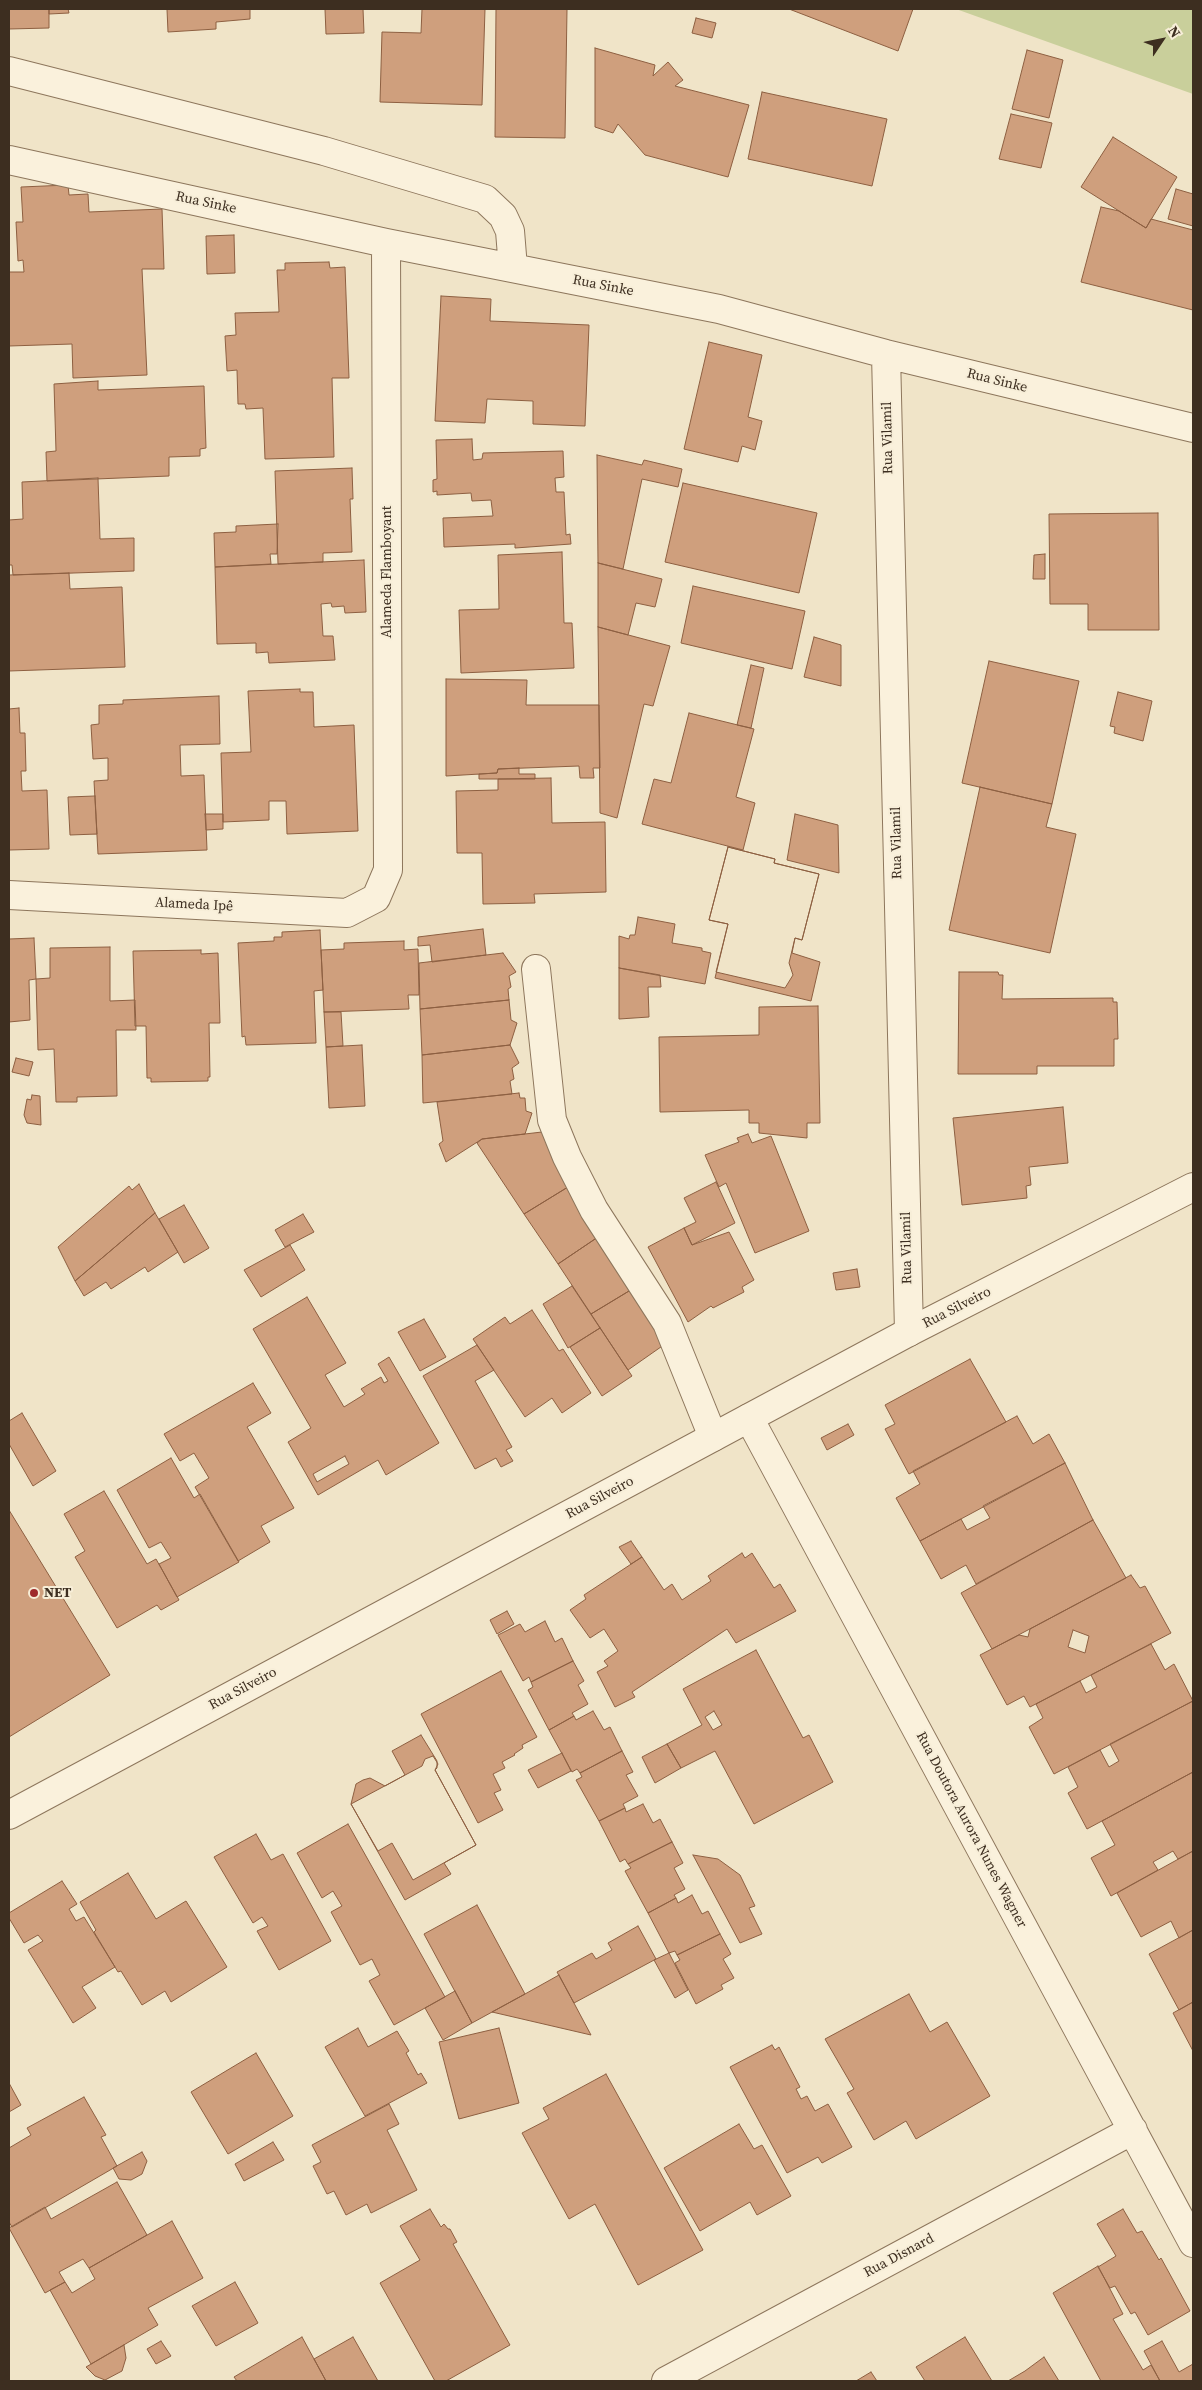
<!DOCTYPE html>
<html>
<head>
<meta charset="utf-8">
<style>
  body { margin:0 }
  #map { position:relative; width:1202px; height:2390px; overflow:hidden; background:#f0e4c8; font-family:"Source Serif 4",serif }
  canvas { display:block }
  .frame { position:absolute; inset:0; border:10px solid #3d2e20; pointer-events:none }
  .north { position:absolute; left:1137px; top:15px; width:50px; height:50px; -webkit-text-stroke:4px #f7eed8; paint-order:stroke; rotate:56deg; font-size:14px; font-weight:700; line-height:20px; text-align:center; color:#3d2e20 }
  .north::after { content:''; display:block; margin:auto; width:18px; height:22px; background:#3d2e20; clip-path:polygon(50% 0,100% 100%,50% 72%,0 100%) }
</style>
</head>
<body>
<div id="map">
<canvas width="1202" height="2390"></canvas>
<div class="frame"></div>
<div class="north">N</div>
</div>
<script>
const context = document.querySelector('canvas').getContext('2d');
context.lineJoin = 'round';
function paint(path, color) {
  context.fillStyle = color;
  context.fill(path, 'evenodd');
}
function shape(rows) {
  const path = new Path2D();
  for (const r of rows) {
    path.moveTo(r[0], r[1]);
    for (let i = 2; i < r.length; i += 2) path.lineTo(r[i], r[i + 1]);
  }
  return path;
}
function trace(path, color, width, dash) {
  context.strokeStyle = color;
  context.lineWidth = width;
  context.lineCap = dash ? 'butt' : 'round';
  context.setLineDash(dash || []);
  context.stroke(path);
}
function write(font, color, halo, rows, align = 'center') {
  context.font = font + ' "Source Serif 4",serif';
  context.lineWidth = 4;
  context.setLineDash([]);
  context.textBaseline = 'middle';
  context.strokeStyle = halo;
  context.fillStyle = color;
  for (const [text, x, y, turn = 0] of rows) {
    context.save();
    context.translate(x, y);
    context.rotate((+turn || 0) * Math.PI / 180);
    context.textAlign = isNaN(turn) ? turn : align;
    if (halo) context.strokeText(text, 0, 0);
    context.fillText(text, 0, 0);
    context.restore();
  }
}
paint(shape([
  [956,9,1193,9,1193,94]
]), '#c9cf9b');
const building = shape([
  [9,9,49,9,49,28,9,29,9,9],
  [49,9,68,9,69,13,49,14,49,9],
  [167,9,250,9,250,19,216,22,216,29,168,32,167,9],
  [325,9,363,9,364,33,326,34,325,9],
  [422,9,485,9,482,105,380,102,382,32,421,33,422,9],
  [496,9,567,9,565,138,495,137,496,9],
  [789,9,913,9,898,51,789,9],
  [696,18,716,23,712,38,692,33,696,18],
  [595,48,655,65,653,76,668,62,683,80,675,86,749,105,728,177,645,155,618,124,613,133,595,127,595,48],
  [1027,50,1063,60,1049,118,1012,109,1027,50],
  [762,92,887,119,872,186,748,159,762,92],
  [1011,114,1052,123,1041,168,999,159,1011,114],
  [1113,137,1177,177,1146,228,1081,187,1113,137],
  [68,185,69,195,88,194,89,212,162,209,164,269,142,269,147,375,73,378,72,344,9,346,9,272,24,272,23,260,18,261,16,222,23,222,21,187,68,185],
  [1176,189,1193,194,1193,226,1168,219,1176,189],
  [1101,207,1119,211,1146,228,1151,219,1193,230,1193,310,1081,282,1101,207],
  [234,235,235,273,207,274,206,236,234,235],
  [329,262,330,268,345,267,349,378,332,378,334,457,265,459,263,408,246,409,245,404,238,404,237,370,227,371,225,336,236,335,235,313,279,312,277,270,285,270,285,263,329,262],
  [441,296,491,299,490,321,589,325,585,426,533,424,533,401,487,399,485,423,435,421,441,296],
  [709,342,762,355,748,417,762,421,755,450,742,446,738,462,684,449,709,342],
  [98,381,98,390,204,386,206,448,200,449,200,456,169,457,169,476,47,481,46,452,56,451,54,384,98,381],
  [472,439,473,460,482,459,483,453,563,451,564,477,555,478,556,492,564,492,566,535,570,534,571,544,515,548,515,544,444,547,443,518,493,516,491,500,472,501,471,493,437,495,437,491,433,492,433,480,437,479,436,440,472,439],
  [597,455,642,465,644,460,682,469,678,487,642,479,623,569,598,563,597,455],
  [352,468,353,499,350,499,352,552,323,553,323,562,278,564,275,471,352,468],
  [98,478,100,539,134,538,134,571,13,575,12,565,9,565,9,520,23,519,22,482,98,478],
  [683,483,817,513,799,593,665,562,683,483],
  [1158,513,1159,630,1088,630,1088,604,1050,604,1049,514,1158,513],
  [278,524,277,554,270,554,271,564,215,567,214,533,236,532,236,526,278,524],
  [562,552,564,623,572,623,574,668,461,673,459,610,499,609,498,555,562,552],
  [1045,554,1045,579,1033,579,1034,555,1045,554],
  [364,560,366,612,345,613,344,606,332,607,331,603,321,604,323,636,333,636,335,660,269,663,268,652,256,653,256,643,217,644,215,567,364,560],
  [598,563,662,579,655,607,636,603,628,635,598,627,598,563],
  [69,573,70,589,122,587,125,667,9,671,9,575,69,573],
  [693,586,805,611,792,669,681,643,693,586],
  [598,627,670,646,653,706,644,704,617,818,600,813,598,627],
  [814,637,841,645,841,686,804,677,814,637],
  [989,661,1079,681,1052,804,962,783,989,661],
  [751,665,764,668,751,728,737,725,751,665],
  [446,679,527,680,526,705,599,705,600,768,593,768,594,778,580,778,579,766,498,769,497,773,446,776,446,679],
  [300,689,300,692,313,692,314,727,354,725,358,831,287,834,286,801,269,801,269,820,223,822,221,753,251,752,248,691,300,689],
  [1118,692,1152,701,1143,741,1114,733,1115,727,1110,726,1118,692],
  [219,696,220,744,180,745,181,776,204,775,207,850,98,854,94,781,108,780,108,758,93,759,91,725,99,724,99,705,123,704,123,700,219,696],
  [19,708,20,733,25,733,26,771,21,771,22,791,47,790,49,849,9,850,9,709,19,708],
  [689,713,754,729,736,797,755,803,743,850,642,824,654,779,671,783,689,713],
  [519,768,519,774,535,774,535,779,479,779,479,774,497,773,498,769,519,768],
  [551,778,552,823,605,822,606,892,534,894,535,903,483,904,482,853,457,853,456,791,498,790,498,779,551,778],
  [980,787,1052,804,1046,827,1076,834,1050,953,949,930,980,787],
  [95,796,97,834,70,835,68,797,95,796],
  [205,814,223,814,223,829,206,830,205,814],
  [795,814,838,825,839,873,787,860,795,814],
  [728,847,775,859,774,863,819,874,802,940,795,938,792,953,820,962,811,1001,715,978,728,924,709,920,728,847],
  [728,847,775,859,774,863,819,874,802,940,795,938,789,963,793,975,785,988,716,972,728,924,709,920,728,847],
  [638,917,675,924,672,943,702,948,702,951,711,953,705,984,619,968,619,936,629,939,630,935,635,935,638,917],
  [483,929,486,955,432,962,430,945,418,946,418,937,483,929],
  [320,930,323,990,314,991,316,1043,246,1045,245,1036,242,1037,238,943,274,941,274,937,282,937,282,932,320,930],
  [34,938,36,979,29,980,30,1020,9,1022,9,939,34,938],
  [404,941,404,950,418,949,419,995,408,995,409,1009,324,1012,321,950,344,949,344,943,404,941],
  [110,947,110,1001,135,1000,136,1030,116,1030,117,1096,77,1097,77,1102,56,1102,54,1049,38,1050,36,979,50,978,50,948,110,947],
  [201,950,201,954,218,953,220,1023,209,1023,210,1077,208,1077,208,1081,151,1082,151,1078,147,1078,146,1026,135,1026,133,951,201,950],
  [503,953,516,972,509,976,511,987,508,989,509,1000,420,1009,419,963,503,953],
  [619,968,660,975,661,987,648,987,649,1017,619,1019,619,968],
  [959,972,998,972,999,975,1003,975,1002,999,1113,998,1113,1002,1117,1002,1118,1039,1114,1039,1114,1066,1037,1066,1037,1074,958,1074,959,972],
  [509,1000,511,1020,517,1023,510,1045,422,1055,420,1009,509,1000],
  [818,1006,820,1123,807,1123,807,1138,759,1133,759,1123,749,1123,749,1110,660,1112,659,1037,759,1035,759,1007,818,1006],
  [324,1012,341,1012,343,1046,326,1047,324,1012],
  [362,1045,365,1106,329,1108,326,1047,362,1045],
  [510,1045,519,1063,512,1068,514,1079,510,1081,512,1094,423,1103,422,1055,510,1045],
  [16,1058,33,1062,29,1076,12,1072,16,1058],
  [519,1093,520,1098,525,1098,526,1111,532,1113,525,1134,482,1139,446,1162,439,1144,443,1141,437,1102,519,1093],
  [32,1095,40,1096,41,1125,27,1123,24,1115,27,1099,31,1100,32,1095],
  [1063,1107,1068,1163,1029,1167,1031,1185,1026,1186,1027,1198,962,1205,953,1118,1063,1107],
  [542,1132,552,1134,568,1187,524,1214,477,1143,482,1139,542,1132],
  [748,1134,752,1143,771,1136,809,1231,755,1253,726,1183,719,1187,705,1155,739,1142,737,1138,748,1134],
  [716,1182,735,1223,692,1245,684,1228,696,1222,684,1198,716,1182],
  [139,1184,155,1213,75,1281,58,1247,129,1186,132,1190,139,1184],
  [568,1187,601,1235,558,1264,524,1214,568,1187],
  [184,1205,209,1248,184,1263,159,1219,184,1205],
  [155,1213,178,1252,148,1272,145,1267,111,1289,106,1282,84,1296,75,1281,155,1213],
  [303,1214,314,1232,285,1247,275,1230,303,1214],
  [684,1228,692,1245,729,1232,754,1280,742,1287,744,1292,713,1308,711,1306,688,1322,648,1247,684,1228],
  [601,1235,634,1288,591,1314,558,1264,601,1235],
  [290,1245,305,1270,261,1297,244,1270,290,1245],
  [857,1269,860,1287,836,1290,833,1273,857,1269],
  [572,1286,600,1328,568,1348,543,1304,572,1286],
  [634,1288,668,1342,628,1370,591,1314,634,1288],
  [307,1297,346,1363,325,1375,344,1407,365,1394,361,1389,381,1377,384,1383,388,1381,378,1364,389,1357,439,1443,386,1475,378,1460,318,1495,288,1442,311,1428,253,1329,307,1297],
  [345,1456,349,1464,317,1482,313,1474,345,1456],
  [532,1310,559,1351,563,1349,591,1393,562,1413,552,1398,525,1417,473,1339,505,1317,510,1324,532,1310],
  [424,1319,446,1357,420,1371,398,1332,424,1319],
  [600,1328,632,1376,602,1396,570,1347,600,1328],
  [477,1345,494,1370,475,1381,512,1447,506,1450,513,1461,501,1467,496,1458,475,1469,423,1376,477,1345],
  [970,1359,1006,1422,909,1474,885,1429,895,1424,885,1405,970,1359],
  [253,1383,271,1413,247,1427,294,1508,261,1526,270,1542,238,1561,195,1487,209,1478,194,1453,180,1461,164,1434,253,1383],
  [22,1413,56,1471,33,1486,9,1444,9,1421,22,1413],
  [1017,1416,1033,1444,1049,1434,1065,1463,920,1541,896,1498,920,1484,913,1471,1017,1416],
  [848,1424,854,1435,827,1450,821,1438,848,1424],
  [171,1458,194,1498,200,1494,239,1562,177,1597,159,1564,171,1558,161,1542,149,1548,117,1490,171,1458],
  [1065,1463,1093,1520,976,1584,966,1565,941,1579,920,1541,961,1519,967,1530,990,1518,983,1506,1065,1463],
  [104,1491,147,1564,156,1559,179,1600,161,1610,157,1605,117,1628,75,1557,85,1551,64,1514,104,1491],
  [9,1510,110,1675,9,1737,9,1510],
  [1093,1520,1126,1578,992,1649,961,1593,1093,1520],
  [631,1541,642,1557,631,1564,619,1547,631,1541],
  [742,1553,745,1558,752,1553,774,1588,780,1584,796,1611,736,1643,727,1629,632,1692,635,1697,615,1707,597,1672,608,1666,604,1661,618,1651,604,1629,590,1638,570,1610,586,1599,584,1595,642,1557,664,1590,672,1584,682,1600,711,1581,708,1576,742,1553],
  [1131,1575,1140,1588,1145,1586,1171,1633,1030,1707,1024,1696,1007,1705,980,1655,1019,1635,1028,1637,1030,1629,1131,1575],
  [1073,1630,1089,1636,1085,1653,1068,1647,1073,1630],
  [507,1611,514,1624,497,1634,490,1620,507,1611],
  [545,1621,555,1642,562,1638,573,1661,531,1682,529,1677,523,1681,498,1635,520,1624,525,1632,545,1621],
  [1151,1644,1165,1670,1174,1664,1193,1701,1054,1774,1029,1727,1043,1718,1036,1704,1080,1681,1086,1693,1097,1687,1091,1675,1151,1644],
  [756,1650,803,1738,809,1735,833,1782,754,1824,715,1751,681,1768,667,1744,702,1725,683,1689,756,1650],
  [714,1711,722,1725,713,1730,705,1717,714,1711],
  [573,1661,584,1681,578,1685,588,1704,572,1713,574,1716,549,1730,528,1690,533,1687,531,1682,573,1661],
  [501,1671,537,1737,522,1745,523,1748,514,1754,515,1755,502,1762,505,1768,493,1774,501,1790,494,1793,503,1810,478,1823,421,1714,501,1671],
  [1193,1701,1193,1772,1087,1829,1068,1793,1078,1787,1068,1767,1100,1750,1109,1767,1119,1761,1110,1744,1193,1701],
  [593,1711,604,1730,610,1727,622,1751,580,1773,577,1769,572,1772,549,1730,574,1716,576,1720,593,1711],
  [421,1735,437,1761,437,1768,435,1770,476,1845,444,1863,451,1874,405,1900,351,1804,356,1784,363,1780,370,1778,385,1786,405,1775,392,1751,421,1735],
  [667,1744,681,1768,655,1783,642,1757,667,1744],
  [622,1751,633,1772,626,1775,638,1796,623,1804,625,1808,599,1821,576,1780,582,1777,580,1773,622,1751],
  [562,1753,571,1771,538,1788,528,1770,562,1753],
  [433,1756,438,1764,435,1770,476,1845,413,1880,392,1843,378,1851,351,1804,422,1766,425,1759,433,1756],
  [1193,1772,1193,1851,1178,1859,1173,1851,1153,1862,1158,1870,1111,1896,1091,1858,1115,1845,1102,1821,1193,1772],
  [643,1804,653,1823,660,1819,672,1842,628,1864,625,1859,620,1862,599,1821,625,1808,626,1812,643,1804],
  [348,1824,445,1997,394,2025,369,1981,380,1975,372,1959,360,1965,331,1912,342,1906,333,1891,322,1898,297,1853,348,1824],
  [256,1834,271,1860,283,1854,331,1941,279,1970,257,1931,268,1926,262,1917,253,1923,214,1857,256,1834],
  [672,1842,683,1863,674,1868,685,1889,674,1895,676,1898,648,1913,625,1871,631,1868,628,1864,672,1842],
  [1193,1851,1193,1930,1179,1938,1171,1921,1141,1937,1117,1893,1193,1851],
  [693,1855,718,1859,740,1875,755,1906,749,1908,762,1934,740,1943,693,1855],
  [128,1873,156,1919,186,1901,227,1967,171,2002,165,1991,142,2005,121,1971,118,1972,94,1932,96,1930,80,1902,128,1873],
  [62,1881,77,1904,69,1909,76,1921,84,1917,115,1967,82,1987,96,2008,73,2023,28,1950,43,1941,38,1935,24,1943,9,1918,9,1913,62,1881],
  [692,1895,702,1914,708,1911,720,1934,677,1955,675,1951,669,1953,648,1913,676,1898,678,1903,692,1895],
  [477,1905,525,1994,472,2023,424,1934,477,1905],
  [638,1926,656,1959,574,2003,557,1972,592,1953,596,1959,612,1950,608,1943,638,1926],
  [1193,1930,1193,2002,1179,2010,1149,1954,1193,1930],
  [720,1934,731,1954,723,1959,734,1978,721,1985,723,1989,696,2004,675,1963,680,1960,677,1955,720,1934],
  [669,1953,688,1990,675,1998,654,1960,669,1953],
  [559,1975,591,2035,492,2012,525,1994,559,1975],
  [455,1991,472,2023,443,2040,425,2008,455,1991],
  [909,1994,930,2032,947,2022,990,2096,916,2139,906,2121,874,2140,847,2093,854,2089,825,2039,909,1994],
  [1193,2002,1193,2051,1173,2013,1193,2002],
  [358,2028,368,2047,397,2031,409,2051,406,2053,418,2075,421,2073,427,2083,365,2116,325,2047,358,2028],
  [499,2028,519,2103,459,2119,439,2042,499,2028],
  [772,2045,775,2050,779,2047,800,2087,796,2089,801,2099,807,2096,815,2111,828,2104,852,2147,822,2163,818,2157,787,2173,730,2067,772,2045],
  [256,2053,293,2116,228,2154,191,2092,256,2053],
  [606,2074,703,2250,638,2285,595,2204,569,2219,522,2133,549,2119,543,2108,606,2074],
  [9,2083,21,2105,9,2112,9,2083],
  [84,2097,106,2135,101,2137,117,2166,12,2227,9,2222,9,2148,31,2135,27,2128,84,2097],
  [389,2104,399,2124,387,2130,417,2190,371,2213,367,2204,346,2215,334,2191,327,2194,313,2166,321,2162,312,2145,389,2104],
  [739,2124,754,2149,762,2145,791,2196,757,2215,750,2202,700,2231,664,2168,739,2124],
  [273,2142,284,2160,244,2181,235,2164,273,2142],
  [142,2152,147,2161,142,2174,131,2180,119,2179,113,2168,142,2152],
  [117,2182,147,2235,89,2268,83,2259,59,2272,65,2282,45,2293,9,2228,45,2207,51,2219,117,2182],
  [430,2209,441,2227,444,2224,448,2229,450,2229,457,2242,453,2244,510,2345,446,2381,435,2381,380,2283,420,2260,400,2226,430,2209],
  [1123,2209,1137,2233,1142,2231,1159,2260,1161,2258,1190,2311,1148,2335,1135,2312,1131,2314,1115,2286,1110,2288,1098,2267,1116,2256,1097,2224,1123,2209],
  [172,2221,203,2278,148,2308,158,2325,91,2364,50,2290,65,2282,72,2293,95,2279,89,2268,172,2221],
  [1098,2266,1123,2314,1113,2319,1143,2370,1151,2365,1160,2381,1101,2381,1053,2293,1098,2266],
  [235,2282,258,2323,216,2346,192,2306,235,2282],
  [302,2337,326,2381,237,2381,234,2377,302,2337],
  [353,2337,378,2381,326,2381,314,2359,353,2337],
  [965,2337,992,2381,925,2381,916,2367,965,2337],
  [161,2341,171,2356,156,2364,147,2349,161,2341],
  [1162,2341,1179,2372,1193,2364,1193,2381,1160,2381,1144,2351,1162,2341],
  [124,2345,126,2358,122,2371,105,2380,95,2376,86,2367,124,2345],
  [1044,2357,1059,2381,1008,2381,1025,2371,1044,2357],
  [871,2372,877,2381,856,2381,871,2372]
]);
paint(building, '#cf9f7d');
trace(building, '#8d5f41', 1);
const minor = shape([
  [9,71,324,151,485,199,503,216,510,231,513,268],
  [9,160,386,243,719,309,886,354,1193,428],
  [886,354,909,1332],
  [9,895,347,913,376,898,388,870,386,243],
  [536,969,552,1120,567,1157,594,1210,667,1323,713,1437],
  [749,1418,1193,2243],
  [666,2381,1133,2130]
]);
const tertiary = shape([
  [9,1815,909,1332,1193,1187]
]);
trace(minor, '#8d765c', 30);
trace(tertiary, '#8d765c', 30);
trace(minor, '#faf1dc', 28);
trace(tertiary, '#faf1dc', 28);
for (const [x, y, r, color] of [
  [34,1593,5,"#9e2a2b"]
]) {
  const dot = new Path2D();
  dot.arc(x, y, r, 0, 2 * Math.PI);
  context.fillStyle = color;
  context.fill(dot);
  trace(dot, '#f7eed8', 2);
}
write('14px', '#3d2e20', '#f7eed8', [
  ["Rua Sinke",206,203,12],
  ["Rua Sinke",603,286,11],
  ["Rua Sinke",997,381,14],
  ["Rua Vilamil",888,438,-91],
  ["Alameda Flamboyant",387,572,-90],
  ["Rua Vilamil",897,843,-91],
  ["Alameda Ipê",194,905,3],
  ["Rua Vilamil",907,1248,-91],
  ["Rua Silveiro",957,1308,-27],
  ["Rua Silveiro",600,1498,-28],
  ["Rua Silveiro",243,1689,-28],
  ["Rua Doutora Aurora Nunes Wagner",971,1830,62],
  ["Rua Disnard",899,2256,-28]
]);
write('bold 14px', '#3d2e20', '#f7eed8', [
  ["NET",44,1593]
], 'left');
</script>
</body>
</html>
